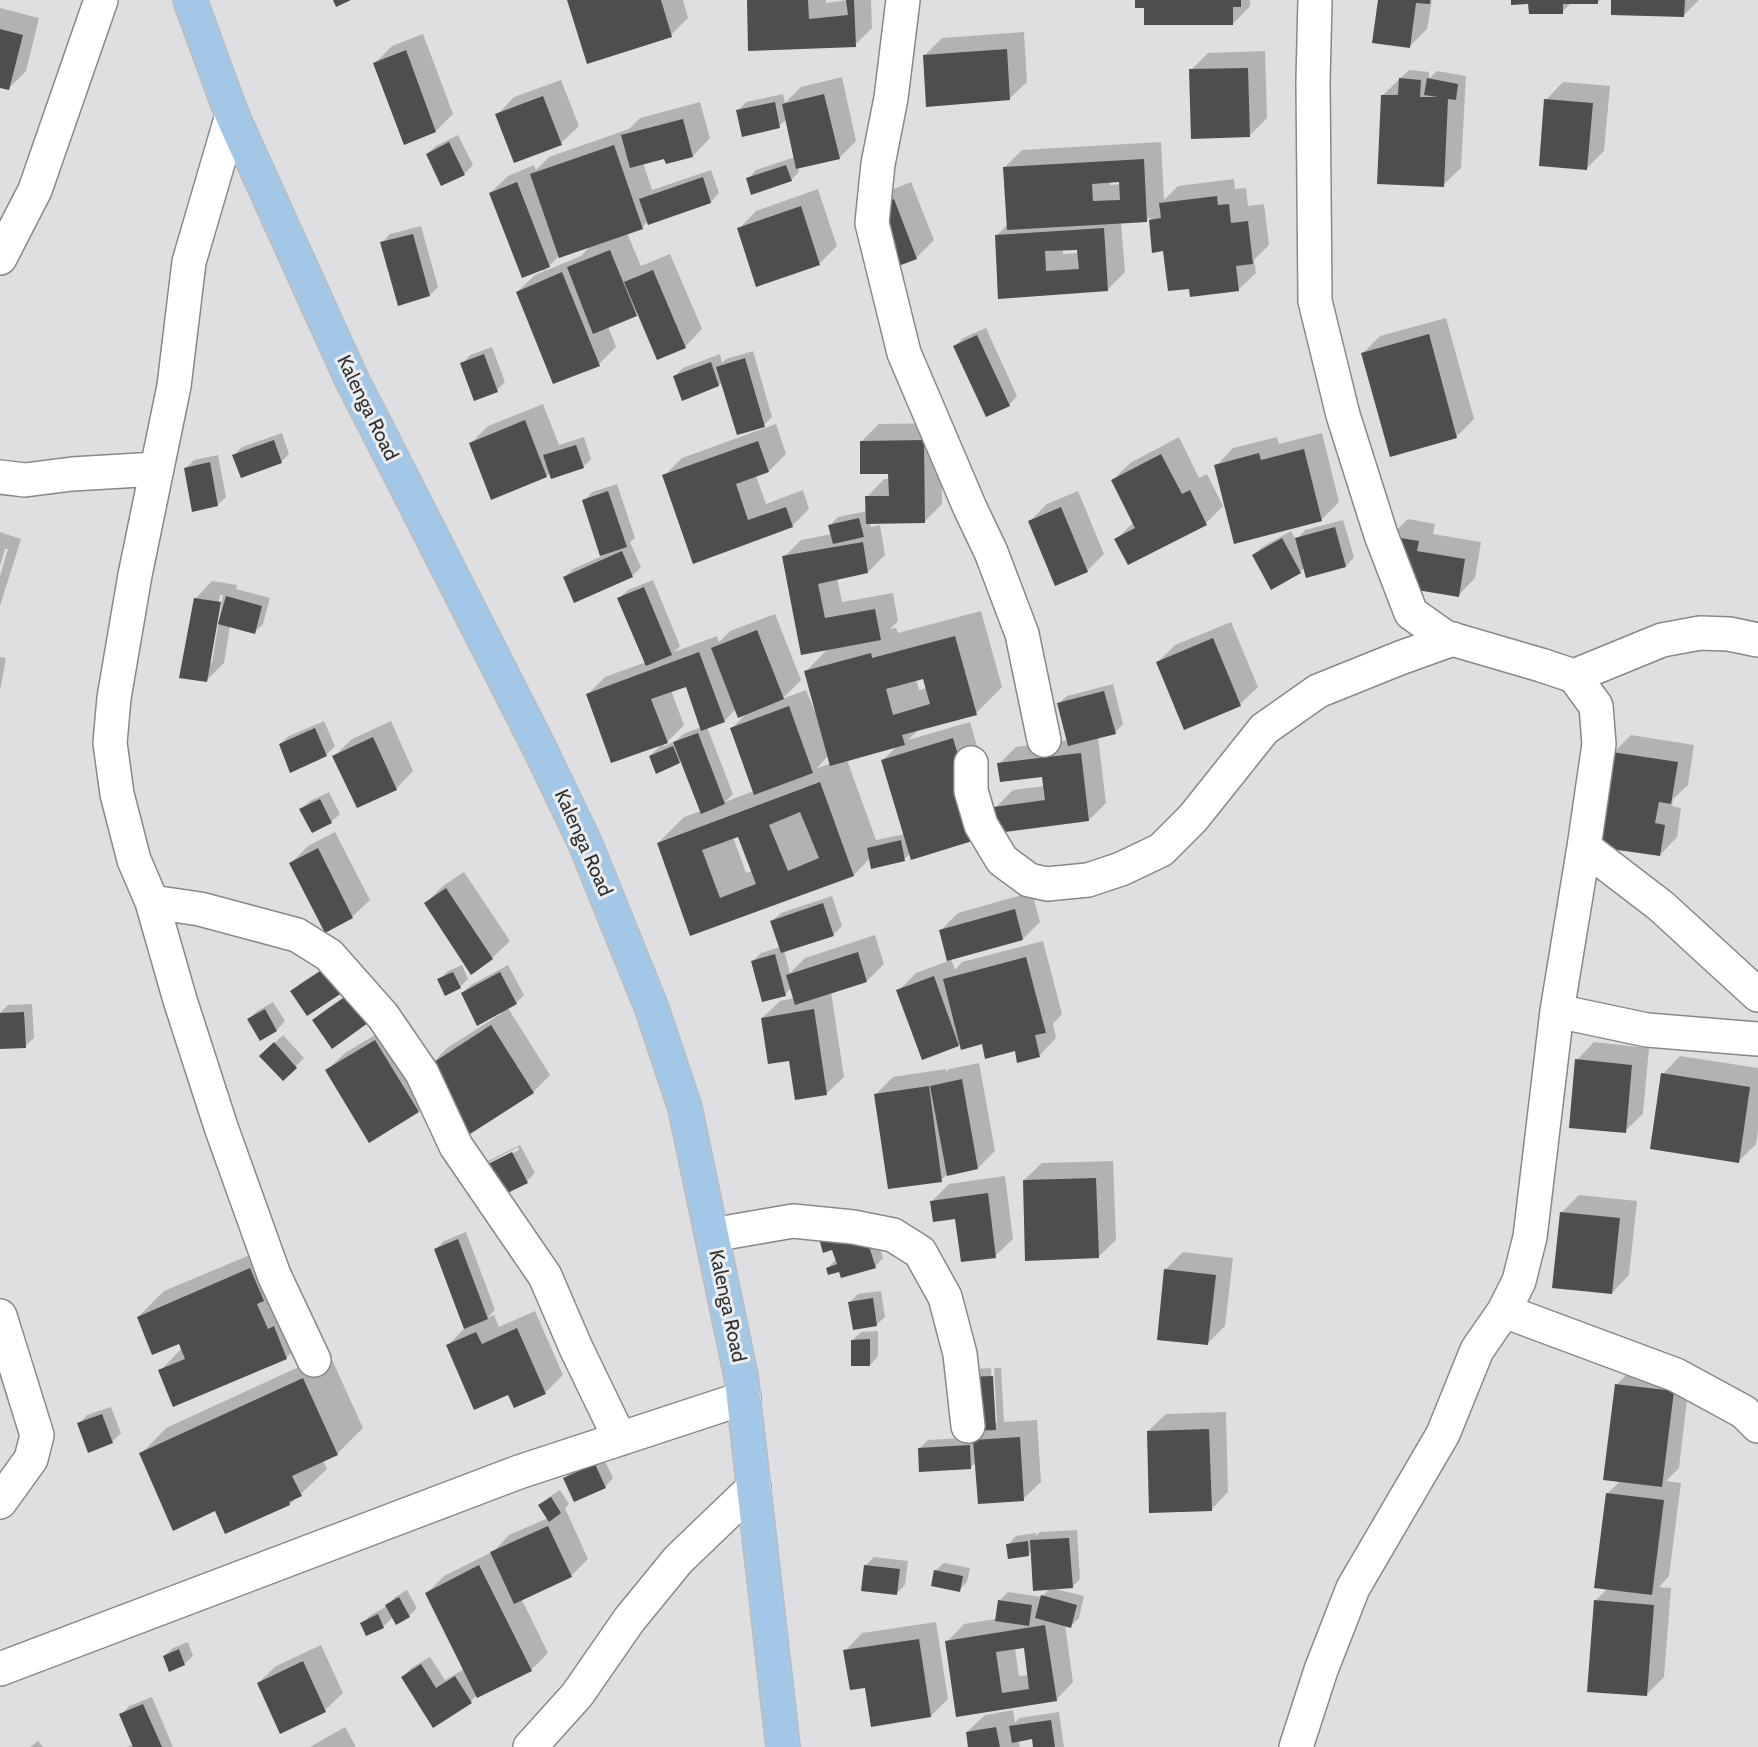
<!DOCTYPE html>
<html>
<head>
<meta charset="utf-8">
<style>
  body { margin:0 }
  canvas { display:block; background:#dfdfe1 }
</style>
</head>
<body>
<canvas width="1758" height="1747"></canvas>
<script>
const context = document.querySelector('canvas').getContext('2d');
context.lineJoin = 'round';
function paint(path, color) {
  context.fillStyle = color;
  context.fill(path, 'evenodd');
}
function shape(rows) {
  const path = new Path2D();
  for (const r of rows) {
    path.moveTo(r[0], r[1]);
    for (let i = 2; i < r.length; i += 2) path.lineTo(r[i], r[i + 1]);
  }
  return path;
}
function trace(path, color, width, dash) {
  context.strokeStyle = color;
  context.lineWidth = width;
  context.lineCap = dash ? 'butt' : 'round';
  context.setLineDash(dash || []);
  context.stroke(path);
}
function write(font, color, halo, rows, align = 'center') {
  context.font = font + ' Cabin,sans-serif';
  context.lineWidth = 6;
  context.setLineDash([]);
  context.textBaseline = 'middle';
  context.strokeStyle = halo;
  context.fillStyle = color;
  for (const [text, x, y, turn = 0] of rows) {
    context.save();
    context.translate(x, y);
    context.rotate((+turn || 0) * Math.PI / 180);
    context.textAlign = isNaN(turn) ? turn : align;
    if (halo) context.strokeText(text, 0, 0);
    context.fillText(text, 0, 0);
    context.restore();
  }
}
paint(shape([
  [569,0,683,0,688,18,671,35],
  [748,0,826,0,826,3,847,0,871,0,872,28,855,45],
  [1136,0,1250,0,1250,6,1233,24,1145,6],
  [1379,0,1432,0,1427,29,1409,47],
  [1513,0,1600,0,1598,2,1572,2,1562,12,1530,3],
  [1612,0,1699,0,1684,15],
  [0,8,39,18,26,71,9,88,0,86],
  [1024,32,1027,82,1009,99,924,56,942,38],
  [423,34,453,114,436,131,375,63,392,46],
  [1265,51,1267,118,1250,135,1191,70,1208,53],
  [1409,70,1429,72,1429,79,1437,71,1466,76,1461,168,1443,185,1383,95],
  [842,77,856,141,839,158,798,167,799,172,791,180,748,179,756,170,795,157,787,119,779,126,738,111,746,102,783,94,785,103,801,87],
  [561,80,579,126,561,143,497,115,514,97],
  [1563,82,1610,86,1604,151,1586,169,1546,100],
  [700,102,710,138,693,156,665,157,643,163,652,190,711,170,719,193,711,202,648,221,642,228,627,233,641,266,670,254,702,329,685,347,639,312,608,326,616,347,599,364,517,292,535,275,581,256,591,245,558,257,544,271,490,193,508,176,534,165,536,170,549,157,629,129,640,118],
  [458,135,473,165,464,174,427,154,436,146],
  [1161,142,1164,200,1178,186,1234,179,1235,189,1246,188,1248,206,1264,204,1269,245,1254,260,1256,273,1238,290,1190,287,1165,250,1154,251,1150,217,1147,220,1121,222,1125,272,1107,290,1000,297,996,236,1008,224,1005,167,1022,150],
  [1110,181,1121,181,1121,184,1110,185],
  [1079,248,1079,253,1063,254,1063,249],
  [911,182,934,240,916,258,881,271,877,196],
  [818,189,837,246,819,264,739,229,756,211],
  [421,226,438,287,430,295,382,243,390,234],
  [1446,318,1474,419,1456,437,1363,353,1380,336],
  [986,328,1017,396,1009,405,955,346,963,338],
  [492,347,505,382,497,390,462,364,470,355],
  [753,351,772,417,764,425,722,382,719,385,675,376,683,368,720,354,722,363,726,359],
  [543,404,559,445,584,437,591,459,583,467,550,472,547,476,471,443,488,426],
  [941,423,942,504,924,522,870,523,871,527,880,525,885,555,868,572,837,578,842,602,893,593,898,621,890,629,896,628,898,633,981,611,1002,687,976,713,919,729,908,740,970,722,995,808,1013,790,1045,786,1043,775,999,764,1016,747,1068,740,1058,704,1067,696,1113,684,1123,724,1115,733,1098,737,1106,803,1089,820,998,831,910,854,904,859,870,858,854,875,691,935,658,843,684,817,701,811,682,759,679,762,650,756,663,743,588,694,605,677,646,662,619,598,628,590,653,580,680,646,674,652,717,636,719,642,730,631,775,614,801,680,782,699,806,690,815,712,817,712,806,671,829,648,784,557,801,540,832,534,830,525,838,517,867,511,867,497,884,479,890,479,889,472,861,442,879,424],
  [924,677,927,688,919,690,916,679],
  [686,685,701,727,683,734,676,741,662,747,684,725,671,690],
  [736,709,748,712,732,728,754,791,725,802,733,794,707,727,724,721],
  [897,746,883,760,905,834,876,840,847,760],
  [829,755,831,763,816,769],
  [739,835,753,871,746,873,733,837],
  [776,424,786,454,769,471,756,476,766,504,803,490,809,509,792,526,694,562,664,476,682,458],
  [282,433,289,454,281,462,234,455,242,447],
  [1322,433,1339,502,1321,520,1216,466,1233,448,1277,437,1279,444],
  [1179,437,1199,478,1207,474,1223,506,1206,523,1116,539,1134,522,1113,480,1130,463],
  [218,455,226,497,217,505,186,468,194,460],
  [617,484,635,538,630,542,641,567,632,576,575,601,564,578,573,569,602,556,584,501,592,492],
  [1078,491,1104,554,1087,571,1030,521,1047,504],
  [1408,519,1435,524,1433,534,1481,542,1475,578,1458,596,1390,537],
  [1343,520,1354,557,1346,566,1305,567,1300,572,1254,555,1262,547,1291,531,1296,540,1305,530],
  [0,532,21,539,0,606,0,576,8,549,5,549,0,566],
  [212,581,237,585,236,589,270,598,263,624,255,632,230,626,224,663,206,681,195,599],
  [220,595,223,595,212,663,209,663],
  [1231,622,1258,687,1240,704,1158,662,1175,645],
  [0,657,6,658,0,691],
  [324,721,335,746,326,755,280,744,289,736],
  [391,721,413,771,396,789,334,756,352,739],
  [1631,735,1694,745,1688,785,1673,799,1672,806,1681,808,1677,837,1660,855,1613,753],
  [329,792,340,814,331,822,312,831,301,809,310,801],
  [335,832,370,900,352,917,291,863,308,846],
  [464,872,510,941,492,958,426,903,443,886],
  [1032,892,1040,922,1023,939,951,959,955,970,962,962,1043,941,1062,1014,1053,1024,1056,1038,1039,1056,983,1042,961,1042,958,1045,898,991,916,973,948,961,941,930,958,913],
  [832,896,842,926,833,935,784,950,790,973,805,958,875,935,884,964,867,981,831,992,844,1077,826,1094,790,1059,762,1018,780,1001,795,998,791,988,785,995,753,961,761,953,780,947,772,921,781,913],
  [343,955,292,991,301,983],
  [462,965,468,979,460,987,439,980,448,971],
  [508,965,524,995,516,1003,508,1008,550,1075,533,1092,430,1066,447,1048,502,1013,501,1011,462,993,471,985],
  [361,985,379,1011,314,1020,322,1012],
  [273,1002,285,1021,277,1030,260,1039,249,1019,257,1011],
  [32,1004,34,1038,25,1046,0,1013,8,1005],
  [393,1024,435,1094,418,1111,327,1070,345,1053],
  [283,1035,304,1058,283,1079,261,1056],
  [1594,1042,1649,1048,1643,1114,1625,1131,1577,1060],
  [1680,1056,1758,1068,1758,1130,1756,1144,1739,1161,1663,1074],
  [979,1063,995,1151,978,1168,947,1175,941,1180,876,1094,893,1077,946,1069,946,1072,949,1069],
  [520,1145,535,1173,527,1181,480,1170,488,1161],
  [518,1147,519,1150,488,1166,488,1163],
  [1113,1161,1116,1240,1098,1257,1024,1180,1042,1163],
  [1005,1176,1013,1239,995,1256,957,1217,932,1201,949,1184],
  [1579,1195,1637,1201,1629,1275,1612,1293,1562,1212],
  [870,1215,883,1258,875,1267,840,1270,828,1268,836,1259],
  [466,1232,495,1310,487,1318,494,1315,499,1327,535,1311,563,1375,546,1392,515,1406,509,1393,447,1346,465,1328,436,1249,444,1241],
  [276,1244,312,1332,286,1358,160,1371,182,1348,180,1342,138,1317,164,1291],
  [1183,1252,1233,1258,1225,1326,1208,1343,1166,1269],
  [881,1291,885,1317,876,1325,850,1302,858,1294],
  [878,1331,878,1356,870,1365,853,1340,861,1332],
  [329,1353,363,1428,337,1454,323,1460,327,1469,290,1504,215,1509,141,1454,166,1428],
  [1634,1367,1690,1374,1679,1468,1666,1481,1681,1483,1669,1576,1659,1587,1671,1588,1664,1677,1646,1695,1595,1601,1608,1588,1607,1494,1621,1480,1616,1385],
  [991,1368,994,1423,997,1423,994,1368,1001,1368,1004,1422,1037,1420,1041,1482,1023,1499,976,1462,971,1467,920,1448,928,1440,978,1437,986,1429,975,1369],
  [111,1407,121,1433,112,1442,79,1424,87,1415],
  [1226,1412,1228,1492,1211,1510,1148,1431,1166,1414],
  [603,1457,613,1478,605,1487,565,1478,573,1470],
  [560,1490,569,1504,565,1508,588,1559,571,1576,522,1600,548,1653,531,1670,477,1695,471,1701,403,1677,411,1668,430,1657,445,1680,464,1669,427,1593,444,1576,494,1551,509,1535,548,1518,540,1505,549,1497],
  [1077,1530,1080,1579,1072,1587,1055,1589,1084,1596,1079,1618,1071,1626,1065,1625,1073,1682,1056,1700,958,1715,947,1642,964,1624,996,1619,999,1601,1008,1592,1042,1597,1050,1588,1032,1551,1028,1555,1008,1545,1016,1536,1036,1533,1036,1536,1040,1532],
  [1025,1646,1029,1675,1019,1676,1015,1648],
  [874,1557,908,1561,905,1585,897,1593,865,1566],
  [944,1563,970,1568,967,1582,959,1590,935,1571],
  [407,1590,417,1608,409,1616,393,1617,383,1627,362,1623,371,1615,387,1606,395,1597],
  [936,1622,948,1699,931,1716,866,1686,845,1651,862,1633],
  [188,1642,193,1656,184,1664,164,1656,173,1648],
  [321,1645,343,1693,325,1710,258,1683,276,1666],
  [152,1697,173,1747,127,1747,134,1744,121,1715,129,1706],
  [1013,1710,1015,1723,1019,1718,1059,1712,1064,1747,1034,1747,1033,1738,1018,1740,1020,1747,970,1747,967,1732,985,1715],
  [345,1727,356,1747,310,1747],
  [38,1741,43,1747,30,1747]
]), '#0003');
paint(shape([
  [333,0,351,0,336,7],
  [567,0,661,0,672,37,587,64],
  [747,0,808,0,809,19,848,15,846,0,854,0,856,47,748,51],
  [1135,0,1241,0,1241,7,1233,7,1233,25,1144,25,1144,8,1135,8],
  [1378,0,1430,0,1430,4,1416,3,1410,48,1372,43],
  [1511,0,1598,0,1598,4,1563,4,1563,14,1529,14,1528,4,1511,5],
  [1611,0,1685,0,1684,17,1611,15],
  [0,29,23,35,9,90,0,88],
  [1007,49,1010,100,926,107,923,55],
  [406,50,436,132,404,145,373,63],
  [1248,68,1250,137,1191,139,1189,69],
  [1399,78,1421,80,1420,97,1438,97,1424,95,1427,78,1458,84,1456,100,1448,99,1444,187,1377,184,1381,95,1398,95],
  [824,94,840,159,796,169,782,104],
  [543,96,562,145,514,163,495,114],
  [1544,99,1593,103,1587,170,1539,166],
  [775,102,780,128,742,137,736,110],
  [683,119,693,157,666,164,664,159,630,168,621,135],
  [449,142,465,175,441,186,426,154],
  [614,145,643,229,559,258,530,174],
  [1144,159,1147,222,1007,230,1003,167],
  [1119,182,1120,200,1093,201,1092,184],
  [786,165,792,181,751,195,746,178],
  [703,177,711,203,648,225,639,199],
  [517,182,550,267,522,278,489,193],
  [1217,196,1218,205,1229,204,1231,223,1248,221,1253,264,1236,266,1239,291,1190,297,1189,289,1168,291,1163,251,1152,253,1149,220,1161,218,1159,203],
  [894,199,917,259,880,273,858,213],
  [801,206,820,265,756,287,737,228],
  [1104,228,1108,291,998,299,995,235],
  [1077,250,1079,269,1046,271,1045,251],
  [413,234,430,296,398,306,380,242],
  [610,250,637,316,593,334,567,267],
  [653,270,686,348,657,360,624,282],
  [562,272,600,366,553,384,516,292],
  [1429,334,1457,438,1390,457,1361,353],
  [977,335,1010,406,986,417,953,346],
  [484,354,498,392,474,401,460,363],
  [745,358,765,427,737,435,716,367],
  [711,362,719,386,682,401,673,376],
  [525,420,547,477,491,500,469,443],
  [274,440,282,463,241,478,232,455],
  [924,440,925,523,866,524,865,496,889,496,888,474,860,474,860,441],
  [758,441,769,472,736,484,748,520,786,507,793,527,693,564,662,475],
  [576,445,584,468,551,479,543,455],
  [1304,449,1322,521,1234,544,1214,465,1259,453,1261,460],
  [1161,454,1182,494,1190,490,1207,525,1128,565,1114,539,1135,528,1111,480],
  [210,462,218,506,192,512,184,468],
  [608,491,627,547,600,556,582,500],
  [1061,507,1088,572,1055,586,1028,521],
  [859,518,864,537,833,544,828,525],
  [1335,527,1346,567,1306,578,1295,538],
  [1389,536,1419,541,1417,551,1465,559,1459,597,1381,584],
  [1282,538,1301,573,1271,590,1252,555],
  [863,542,868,573,818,584,825,618,875,609,881,640,801,655,782,556],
  [622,551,633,577,574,603,563,577],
  [644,587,672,655,646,666,617,598],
  [226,596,262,606,255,634,218,624],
  [194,598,221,602,207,682,179,678],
  [757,630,784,699,738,718,711,648],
  [955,636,977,715,902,735,905,745,830,766,804,671,871,653,872,658],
  [923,679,930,704,893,715,886,689],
  [1213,638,1241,706,1184,730,1156,662],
  [699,652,725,722,701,731,686,687,651,699,668,743,611,763,586,694],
  [1104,691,1116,734,1068,746,1057,703],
  [789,706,813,773,754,795,730,728],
  [315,728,327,756,290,773,279,744],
  [698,733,725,804,701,814,673,742],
  [373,737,397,790,357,808,332,756],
  [953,738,982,838,911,860,881,760],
  [673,746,680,763,656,774,649,756],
  [1612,752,1678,762,1671,804,1659,802,1655,823,1665,825,1660,856,1597,847],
  [1081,753,1089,821,997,833,994,807,1045,800,1042,777,1000,782,997,763],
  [820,782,854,876,690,936,657,843],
  [800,812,819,858,788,871,769,825],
  [738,837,756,884,720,898,702,850],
  [320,799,332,823,312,833,299,809],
  [901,840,905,861,871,869,867,848],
  [318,848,353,918,325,933,289,863],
  [446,888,493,959,471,975,424,903],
  [823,903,834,936,781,953,770,921],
  [1015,909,1023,940,947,961,939,930],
  [858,952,867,982,795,1005,786,975],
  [775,954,786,996,762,1002,751,961],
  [1026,957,1046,1033,1035,1035,1040,1057,1017,1063,1015,1051,985,1059,982,1044,961,1050,943,979],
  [334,962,351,987,307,1016,290,991],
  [453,972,461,988,445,996,437,979],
  [500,972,517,1004,477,1026,461,993],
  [934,976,959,1046,922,1060,896,990],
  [352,992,372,1020,332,1049,312,1020],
  [265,1009,277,1031,260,1041,247,1019],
  [814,1009,827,1095,795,1100,789,1061,768,1064,761,1018],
  [24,1012,26,1048,0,1049,0,1013],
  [491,1025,534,1093,470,1134,428,1066],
  [375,1040,419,1112,369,1143,325,1070],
  [274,1042,297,1068,283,1081,259,1056],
  [1575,1059,1632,1065,1626,1133,1569,1128],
  [1661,1073,1750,1087,1739,1163,1650,1149],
  [962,1079,978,1169,947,1176,930,1086],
  [929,1086,942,1182,888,1189,874,1094],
  [512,1152,528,1183,493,1200,478,1169],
  [1096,1178,1099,1258,1025,1261,1023,1180],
  [988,1193,996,1258,961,1262,955,1219,933,1222,930,1201],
  [1560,1212,1620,1218,1612,1294,1552,1288],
  [861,1222,876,1268,841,1278,839,1272,828,1275,826,1268,837,1264,832,1250,823,1253,818,1235],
  [458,1239,488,1319,464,1329,434,1249],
  [250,1268,264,1301,257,1304,268,1329,274,1326,287,1359,173,1407,158,1370,185,1359,179,1344,152,1355,137,1317],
  [1164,1269,1216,1275,1208,1345,1157,1340],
  [873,1298,877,1326,853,1330,848,1302],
  [517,1328,546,1394,514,1408,508,1395,474,1410,446,1345,476,1332,482,1344],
  [870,1339,870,1366,851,1366,851,1340],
  [993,1376,996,1430,968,1431,965,1377],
  [303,1378,338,1455,292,1476,302,1496,289,1502,290,1505,225,1534,215,1511,173,1531,139,1453],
  [1615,1384,1674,1391,1662,1487,1603,1480],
  [102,1414,113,1443,88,1453,77,1423],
  [1209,1429,1212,1511,1149,1513,1147,1431],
  [1020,1437,1024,1501,978,1504,973,1440],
  [970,1445,971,1469,919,1472,918,1448],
  [595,1464,606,1488,574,1502,563,1478],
  [1606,1493,1664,1500,1652,1595,1594,1588],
  [551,1497,561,1513,549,1522,538,1505],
  [548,1526,572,1577,514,1604,490,1552],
  [1069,1538,1073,1588,1033,1591,1030,1540],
  [1028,1541,1029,1556,1008,1559,1006,1544],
  [479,1565,532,1671,477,1698,425,1593],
  [864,1565,900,1569,897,1595,861,1591],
  [934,1570,963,1576,960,1592,931,1586],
  [1041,1595,1077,1605,1071,1628,1035,1618],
  [399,1597,410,1617,396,1625,385,1605],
  [998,1600,1032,1605,1029,1626,995,1621],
  [1594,1600,1654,1605,1647,1696,1587,1692],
  [378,1614,384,1628,366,1636,360,1623],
  [1045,1625,1057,1701,956,1717,945,1641],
  [1024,1648,1029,1689,1002,1693,996,1652],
  [919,1639,931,1717,871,1727,865,1688,850,1690,843,1650],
  [179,1649,185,1665,169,1672,163,1656],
  [303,1661,326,1712,280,1734,257,1683],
  [421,1664,436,1688,455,1676,472,1703,433,1728,401,1677],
  [143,1704,162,1747,133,1747,119,1714],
  [1051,1720,1055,1747,1033,1747,1032,1739,1012,1743,1009,1726],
  [996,1727,1000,1747,968,1747,966,1732]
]), '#4e4e50');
const minor = shape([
  [903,0,891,98,878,164,872,223,904,353,970,508,991,552,1022,634,1044,740],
  [232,115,189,262,174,386,135,575,114,698,110,743,117,794,134,860,152,902,180,1000,221,1127,274,1275,314,1360],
  [0,258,35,190,101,0],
  [0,477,25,480,72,474,157,469],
  [1574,676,1662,640,1700,633,1729,634,1758,640],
  [971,763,971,791,981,825,1002,860,1029,880,1047,884,1088,880,1121,869,1161,850,1193,818,1264,729,1318,691,1400,658,1453,639],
  [1584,847,1661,906,1758,995],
  [152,902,200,909,297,935,329,955,383,1016,422,1073,456,1146,545,1276,576,1348,620,1439],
  [1557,1011,1647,1030,1758,1039],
  [712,1235,793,1221,853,1227,893,1235,920,1252,945,1297,960,1354,968,1426],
  [1504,1311,1676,1375,1744,1412,1758,1426],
  [0,1316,37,1435,31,1459,0,1502],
  [0,1669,519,1472,744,1398],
  [530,1747,577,1695,629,1620,678,1560,754,1487],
  [1296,1747,1321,1670,1353,1588,1443,1434,1477,1350,1504,1311,1519,1281,1530,1237,1557,1011,1584,847,1599,744,1596,706,1574,676,1541,665,1445,637,1411,613,1381,535,1343,415,1315,301,1313,81,1315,0]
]);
const major = shape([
  [190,0,232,115,350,376,538,745,585,843,652,1009,685,1108,741,1376,783,1747]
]);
trace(minor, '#87888a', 36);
trace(major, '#bdbdbd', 36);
trace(minor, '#fff', 33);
trace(major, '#a3c7e6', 33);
write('20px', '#303031', '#ecedee', [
  ["Kalenga Road",367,408,64],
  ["Kalenga Road",583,843,66],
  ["Kalenga Road",727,1306,78]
]);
</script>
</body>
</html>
